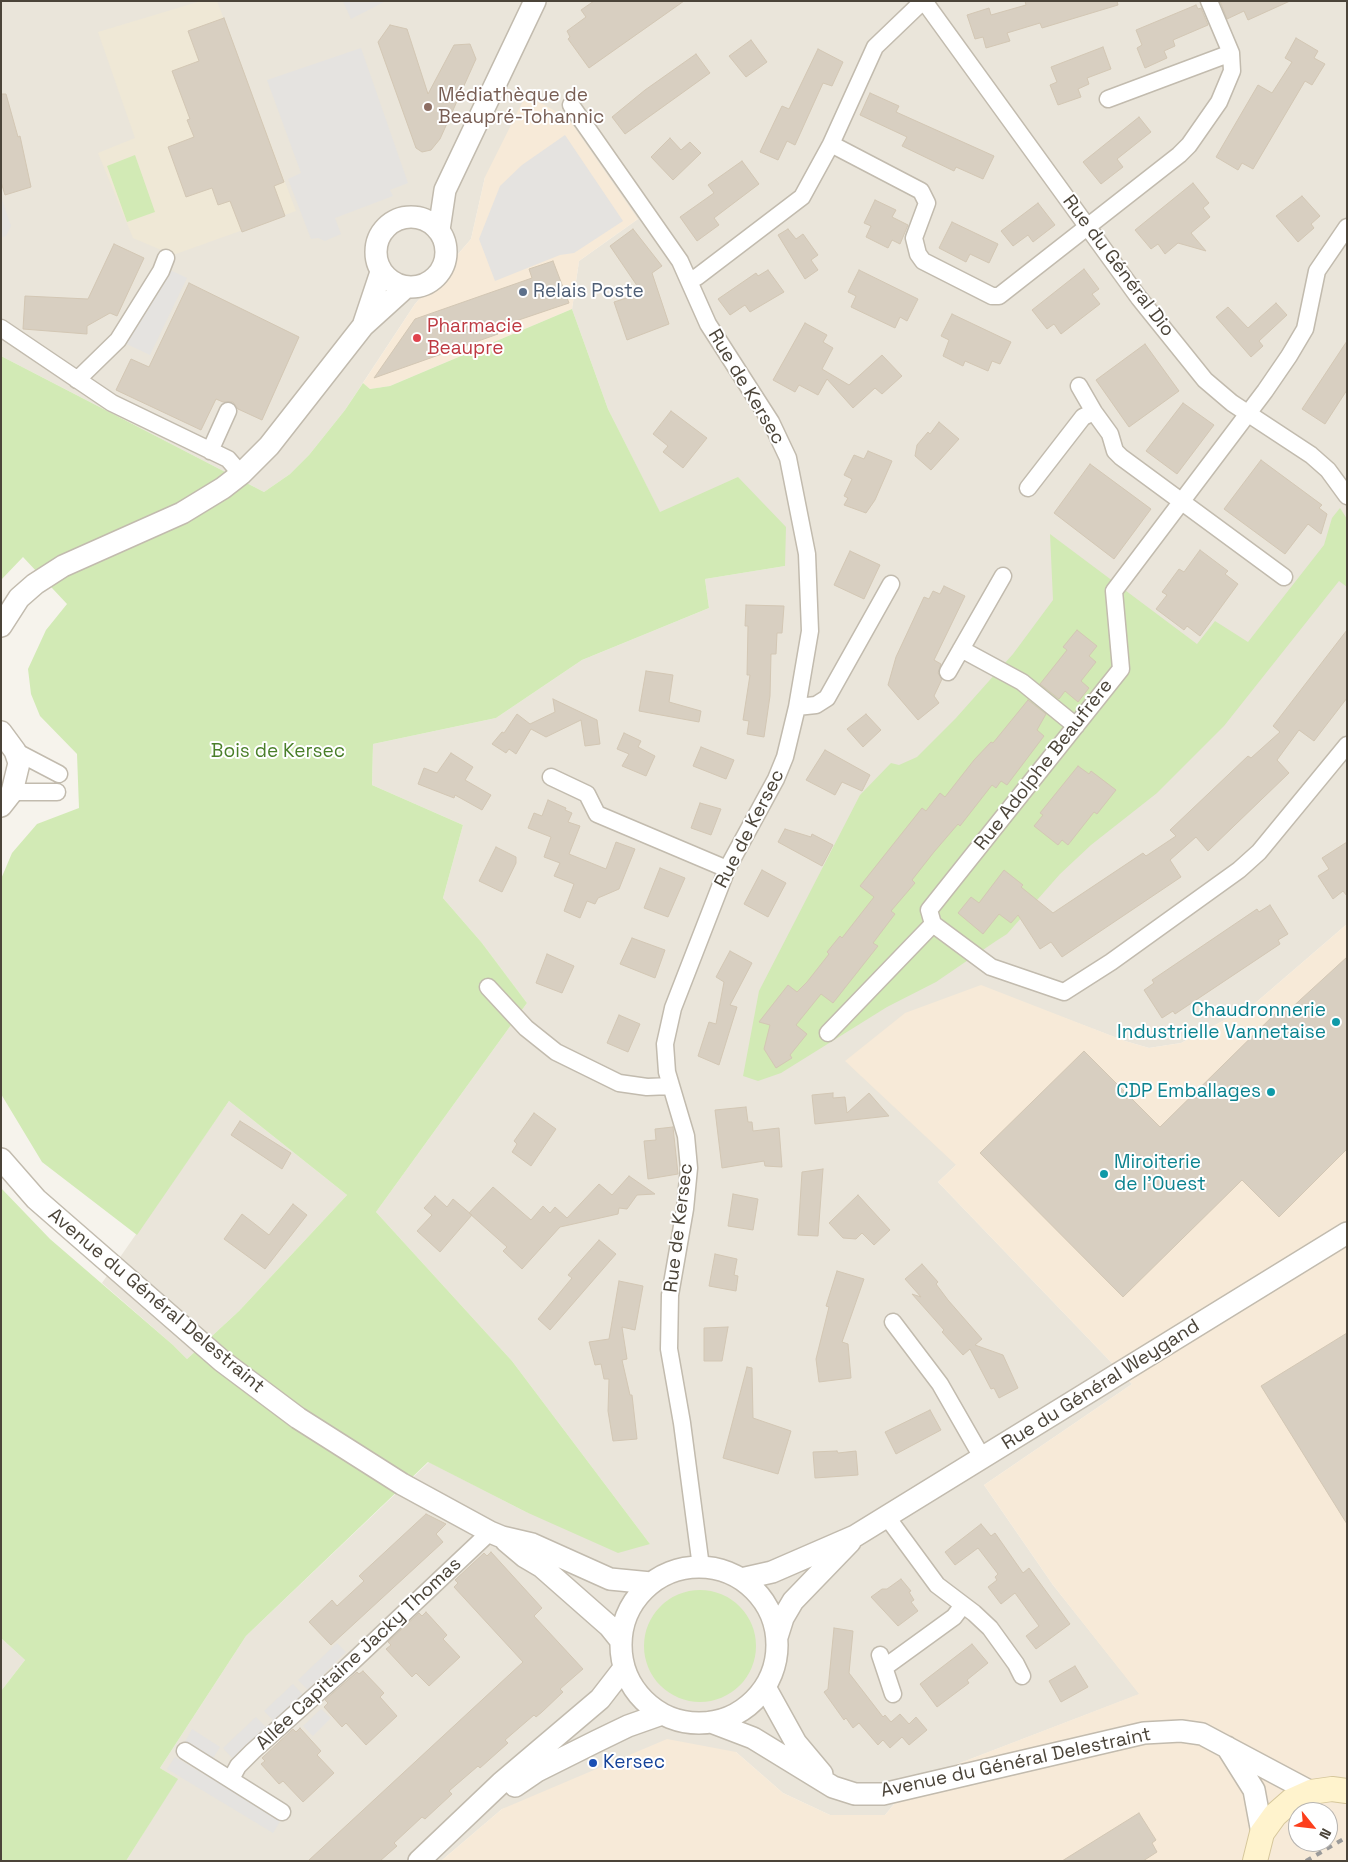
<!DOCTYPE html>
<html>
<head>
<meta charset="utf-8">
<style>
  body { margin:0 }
  #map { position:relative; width:1348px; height:1862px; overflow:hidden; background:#f6f3ec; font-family:"Space Grotesk",sans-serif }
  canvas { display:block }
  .frame { position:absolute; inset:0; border:2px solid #4b4439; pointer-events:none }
  .north { position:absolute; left:1288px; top:1802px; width:50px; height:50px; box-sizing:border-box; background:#fff; border:1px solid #b7b4b0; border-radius:50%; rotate:119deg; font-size:14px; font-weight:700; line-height:20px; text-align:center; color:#4b4439 }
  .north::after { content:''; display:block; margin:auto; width:18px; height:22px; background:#fc3f1d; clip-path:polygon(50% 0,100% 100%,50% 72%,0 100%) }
</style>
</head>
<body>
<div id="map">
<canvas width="1348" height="1862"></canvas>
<div class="frame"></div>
<div class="north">N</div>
</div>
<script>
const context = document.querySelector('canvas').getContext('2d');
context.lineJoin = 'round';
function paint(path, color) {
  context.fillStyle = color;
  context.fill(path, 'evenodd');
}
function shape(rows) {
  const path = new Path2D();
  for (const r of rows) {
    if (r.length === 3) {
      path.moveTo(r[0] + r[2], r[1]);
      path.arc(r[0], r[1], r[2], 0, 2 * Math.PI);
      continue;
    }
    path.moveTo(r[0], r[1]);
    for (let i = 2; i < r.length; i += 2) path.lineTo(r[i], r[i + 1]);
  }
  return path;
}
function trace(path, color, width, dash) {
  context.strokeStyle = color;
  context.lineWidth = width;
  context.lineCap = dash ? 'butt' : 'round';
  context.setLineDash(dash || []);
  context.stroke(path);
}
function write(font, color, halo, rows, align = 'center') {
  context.font = font + ' "Space Grotesk",sans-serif';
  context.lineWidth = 4;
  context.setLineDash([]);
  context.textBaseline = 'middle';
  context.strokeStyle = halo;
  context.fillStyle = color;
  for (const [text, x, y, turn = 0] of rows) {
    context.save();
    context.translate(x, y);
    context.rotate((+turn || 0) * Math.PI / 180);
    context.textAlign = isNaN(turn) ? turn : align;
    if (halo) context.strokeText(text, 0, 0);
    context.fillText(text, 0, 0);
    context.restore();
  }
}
paint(shape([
  [1,1,1347,1,1347,924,1253,1005,1181,1043,1149,1048,1125,1041,1051,1013,956,1165,938,1182,1132,1384,984,1485,1053,1585,1140,1694,934,1773,916,1777,885,1815,830,1815,783,1793,736,1752,502,1809,441,1861,126,1861,177,1779,160,1768,246,1636,429,1462,526,1512,650,1544,512,1361,376,1212,527,1003,482,943,443,898,463,825,372,785,373,744,496,718,582,660,709,608,705,579,785,566,738,478,660,513,608,409,572,309,579,261,638,219,485,177,471,239,415,304,345,410,309,455,290,474,264,492,1,356],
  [229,1101,347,1195,239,1311,187,1359,173,1345,102,1283],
  [1,1638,25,1660,1,1691]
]), '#eae5da');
paint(shape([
  [526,95,568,118,638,219,579,261,572,309,390,386,370,389,363,383,415,304,471,239,485,177],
  [1347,924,1347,1861,441,1861,502,1809,667,1739,736,1752,783,1793,830,1815,885,1815,916,1778,934,1773,1139,1694,1053,1585,984,1485,1132,1384,938,1182,956,1165,845,1061,905,1013,981,985,1125,1041,1149,1048,1181,1043,1253,1005],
  [1298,1812,1328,1812,1328,1842,1298,1842]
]), '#f7ead8');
paint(shape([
  [201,1,217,1,296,211,173,255,133,238,98,153,135,138,98,32]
]), '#efe8d6');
paint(shape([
  [135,155,155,212,127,222,107,166],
  [572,309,608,409,660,512,738,477,786,527,785,566,705,579,709,608,582,660,496,718,373,744,372,785,463,825,443,898,482,943,527,1003,376,1212,512,1361,650,1544,618,1553,526,1512,428,1462,246,1636,160,1768,178,1779,126,1861,1,1861,1,1691,25,1660,1,1638,1,1188,50,1239,173,1345,187,1359,239,1311,347,1195,229,1101,137,1235,42,1162,1,1094,1,879,12,853,37,824,79,808,77,754,40,716,31,694,28,669,46,630,67,604,23,557,1,580,1,356,264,492,290,474,309,455,345,410,363,383,370,389,390,386],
  [1340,508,1347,519,1347,587,1339,581,1224,726,1157,793,1091,845,1060,874,1007,934,996,941,936,982,887,1007,781,1073,758,1081,743,1076,759,991,860,795,891,763,899,765,917,757,956,718,1013,654,1053,600,1050,534,1197,644,1215,621,1248,642,1324,545,1332,518],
  [700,1646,56]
]), '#d2eab5');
paint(shape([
  [343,1,386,1,351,19],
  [361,48,408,183,390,190,393,196,335,218,341,234,325,241,318,238,311,239,288,179,301,173,267,80],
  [565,135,623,221,574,253,560,255,495,281,479,239,500,186,522,165],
  [1,197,11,226,6,236,1,238],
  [155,263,187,278,150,355,118,340],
  [337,1643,346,1652,308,1690,298,1680],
  [293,1684,303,1695,274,1721,264,1711],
  [321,1709,331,1718,313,1736,303,1726],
  [256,1717,267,1728,234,1760,223,1748],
  [192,1729,220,1747,212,1760,185,1742],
  [175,1757,281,1820,273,1833,167,1769]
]), '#e5e3e0');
const building = shape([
  [594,1,684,1,589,68,568,39,570,37,567,31,586,17,581,10,594,1],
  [1025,1,1117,1,1118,5,1042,28,1040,23,1007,33,1010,41,986,48,983,37,975,39,967,15,989,8,991,15,1026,5,1025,1],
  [1220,1,1290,1,1248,20,1244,11,1227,19,1220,1],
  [1196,5,1198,9,1201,8,1208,25,1173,40,1175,46,1164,51,1167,58,1145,68,1137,48,1142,45,1136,30,1196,5],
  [224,18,284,182,274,186,285,216,242,232,230,201,218,205,212,188,186,197,168,147,194,137,187,120,190,119,172,71,199,61,188,31,224,18],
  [390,25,407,29,428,94,454,45,470,44,476,59,440,139,431,150,422,152,416,148,378,42,390,25],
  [1296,38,1318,51,1314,58,1325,64,1312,85,1305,81,1253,169,1242,163,1238,170,1216,157,1258,85,1272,93,1292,62,1285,58,1296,38],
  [751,40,767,62,746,77,729,56,751,40],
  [1103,47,1111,69,1087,78,1089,84,1078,89,1081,97,1058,105,1050,85,1057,82,1051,67,1103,47],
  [818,49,843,62,832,86,823,83,795,145,787,141,778,160,760,152,782,106,789,109,818,49],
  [696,54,710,73,625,134,612,117,645,90,696,54],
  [870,93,899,106,896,112,994,156,983,179,956,167,954,171,902,146,907,137,860,115,870,93],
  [1,94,6,94,18,137,20,136,31,187,5,195,1,182,1,94],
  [1139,117,1151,132,1117,159,1123,167,1101,184,1083,162,1139,117],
  [670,138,681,150,690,142,701,153,673,180,651,157,670,138],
  [742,161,759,184,714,218,719,225,697,241,680,217,714,193,708,185,742,161],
  [1193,183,1209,203,1203,208,1210,217,1191,233,1206,251,1178,243,1165,254,1158,244,1151,249,1135,230,1193,183],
  [1302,196,1320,216,1311,224,1314,228,1298,242,1276,216,1302,196],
  [875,200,896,210,892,217,908,225,900,244,892,240,888,248,866,237,871,226,864,223,875,200],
  [1038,203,1055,225,1033,242,1028,235,1013,246,1001,231,1038,203],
  [952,222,998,244,989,263,970,254,966,262,939,248,952,222],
  [633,229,662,266,652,273,669,324,627,340,614,302,642,293,610,246,633,229],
  [788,229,796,239,803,234,818,255,811,260,818,270,805,279,778,235,788,229],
  [114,244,144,258,117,316,110,313,87,326,87,334,23,329,25,296,88,299,114,244],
  [553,261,569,303,495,328,498,334,374,378,415,319,532,278,529,269,553,261],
  [1084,269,1099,289,1092,294,1100,304,1061,334,1054,324,1047,329,1032,310,1084,269],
  [768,270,784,292,750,312,745,305,730,315,718,299,756,273,758,276,768,270],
  [859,270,918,299,907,321,900,317,895,328,851,307,856,296,848,292,859,270],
  [189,283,299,337,262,420,238,409,233,402,223,402,216,399,201,430,116,390,131,359,149,367,189,283],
  [1276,303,1287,315,1259,341,1263,346,1251,357,1216,317,1228,307,1248,328,1276,303],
  [952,314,1011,342,1000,364,992,361,988,371,965,361,963,366,943,356,949,340,941,336,952,314],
  [805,323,827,335,823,342,833,348,822,369,849,385,882,355,902,376,882,394,875,388,853,408,827,379,818,395,799,385,795,392,773,380,805,323],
  [1347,341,1347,390,1325,424,1302,409,1347,341],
  [1145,344,1179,391,1129,427,1096,380,1145,344],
  [1183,403,1214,425,1177,474,1146,451,1183,403],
  [671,411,707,438,683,468,663,452,668,446,653,434,671,411],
  [939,422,959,439,931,470,915,456,917,445,928,432,930,434,939,422],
  [868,451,892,461,875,500,866,513,844,505,848,498,844,496,852,479,844,475,854,455,864,459,868,451],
  [1261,460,1322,505,1319,508,1327,514,1321,534,1308,524,1285,554,1224,509,1261,460],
  [1090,464,1151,509,1114,559,1054,513,1090,464],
  [1200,550,1228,571,1225,574,1238,584,1200,636,1187,626,1184,630,1156,609,1167,595,1162,592,1179,569,1184,572,1200,550],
  [850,551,880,565,864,599,834,585,850,551],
  [944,586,965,596,934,660,941,664,938,673,942,679,934,696,939,703,918,720,888,685,896,657,924,597,929,599,933,591,940,594,944,586],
  [746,605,784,606,782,633,777,633,776,654,771,654,770,696,764,737,747,734,749,721,743,720,750,675,747,675,748,626,745,626,746,605],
  [1077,630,1097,646,1089,656,1096,662,1081,681,1089,688,1078,702,1065,691,1059,699,1040,684,1067,650,1063,647,1077,630],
  [1347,630,1347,698,1314,741,1299,730,1277,760,1289,773,1208,851,1196,837,1170,860,1181,877,1062,957,1051,942,1040,949,1018,915,1011,923,999,914,983,934,958,913,971,897,979,903,1004,870,1023,885,1021,887,1053,913,1143,853,1146,856,1176,836,1170,830,1248,756,1251,758,1280,732,1273,726,1347,630],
  [646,671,673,675,669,702,701,711,699,722,639,711,646,671],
  [553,699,597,720,600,744,585,746,581,720,546,737,531,729,516,754,509,749,506,753,492,744,502,732,504,733,517,714,530,724,555,712,553,699],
  [1028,700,1046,714,1037,730,1044,736,1007,785,1001,781,996,788,992,785,960,826,958,824,934,852,912,880,915,883,891,911,895,914,873,943,878,946,833,1003,821,994,796,1025,807,1034,790,1055,792,1058,776,1068,764,1049,770,1025,759,1022,788,985,797,992,807,982,829,954,827,952,840,936,842,938,874,897,860,886,922,808,926,811,940,793,945,797,974,760,991,742,993,743,1028,700],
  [866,714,881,730,863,747,847,729,866,714],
  [624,733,641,741,638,747,655,756,646,776,622,766,629,754,617,749,624,733],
  [701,747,734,760,726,779,693,766,701,747],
  [825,750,870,775,862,791,842,782,835,795,806,780,825,750],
  [451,753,473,767,465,780,491,795,482,810,455,795,454,798,418,784,424,768,437,773,451,753],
  [1078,766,1089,774,1091,771,1116,790,1097,814,1094,812,1068,845,1062,840,1058,845,1034,826,1043,815,1040,813,1078,766],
  [548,800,566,808,565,810,572,813,568,822,580,826,569,854,606,869,616,842,635,849,619,889,598,898,595,904,587,901,580,918,564,911,574,884,554,876,560,863,544,857,551,837,528,828,534,813,542,816,548,800],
  [700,803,721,809,711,835,691,828,700,803],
  [785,829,811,837,812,834,833,845,822,866,778,842,785,829],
  [1347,842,1347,896,1343,891,1333,899,1318,876,1329,869,1322,858,1347,842],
  [496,847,516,857,516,863,502,892,479,881,496,847],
  [660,868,685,878,668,917,644,908,660,868],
  [762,870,786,883,768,917,744,904,762,870],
  [1270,905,1288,934,1278,940,1280,944,1175,1014,1173,1011,1162,1018,1144,990,1154,983,1152,980,1257,909,1259,912,1270,905],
  [632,938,665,950,655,978,620,964,632,938],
  [730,951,752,963,730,1005,737,1007,719,1065,698,1056,709,1022,716,1024,724,982,716,977,730,951],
  [547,954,574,966,562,993,536,983,547,954],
  [1347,957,1347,1149,1279,1217,1242,1180,1123,1297,980,1153,1084,1051,1160,1127,1282,1007,1287,1012,1347,957],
  [619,1015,640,1024,628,1052,607,1043,619,1015],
  [833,1093,833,1098,845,1097,847,1113,869,1093,889,1116,815,1124,812,1095,833,1093],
  [746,1107,748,1122,752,1122,753,1131,779,1128,782,1167,765,1166,764,1161,722,1168,715,1110,746,1107],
  [534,1113,556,1129,531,1166,512,1152,517,1144,514,1141,534,1113],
  [240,1121,291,1153,282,1169,231,1135,240,1121],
  [673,1127,678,1174,648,1179,644,1141,656,1140,655,1129,673,1127],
  [823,1169,818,1236,798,1235,802,1172,823,1169],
  [629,1176,655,1194,637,1195,627,1209,619,1208,618,1214,560,1227,522,1269,503,1251,507,1247,469,1213,493,1187,531,1220,543,1206,550,1213,555,1207,567,1218,599,1184,612,1195,629,1176],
  [733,1194,758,1199,753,1230,728,1226,733,1194],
  [858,1195,890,1230,874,1245,862,1233,856,1239,843,1238,829,1223,858,1195],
  [435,1196,447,1207,453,1199,472,1215,440,1252,417,1231,432,1215,424,1208,435,1196],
  [293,1204,307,1215,265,1269,224,1239,242,1214,269,1235,293,1204],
  [599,1240,616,1254,550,1330,538,1319,572,1278,568,1275,599,1240],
  [715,1254,737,1259,734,1275,738,1276,736,1291,709,1286,715,1254],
  [922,1264,938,1282,936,1284,948,1300,982,1339,975,1345,1003,1355,1018,1388,999,1398,994,1388,991,1389,970,1349,963,1355,942,1332,944,1330,912,1294,921,1297,905,1279,922,1264],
  [837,1271,864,1279,842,1342,848,1344,851,1378,819,1382,816,1359,829,1307,826,1306,837,1271],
  [619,1281,643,1286,635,1330,622,1327,627,1359,622,1360,630,1395,632,1395,637,1439,613,1441,608,1411,609,1379,604,1379,601,1364,595,1365,589,1342,609,1339,619,1281],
  [728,1327,722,1361,704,1361,704,1328,728,1327],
  [1347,1333,1347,1524,1261,1386,1347,1333],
  [747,1367,752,1368,753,1418,791,1431,778,1474,723,1458,747,1367],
  [930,1410,941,1430,896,1454,885,1432,930,1410],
  [837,1451,838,1453,856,1451,858,1475,815,1478,813,1452,837,1451],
  [426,1514,446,1524,436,1534,443,1542,331,1645,309,1622,332,1600,337,1606,364,1581,359,1576,426,1514],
  [981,1524,991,1536,995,1533,1023,1573,1029,1568,1070,1624,1036,1649,1026,1636,1039,1626,1015,1593,1001,1604,988,1587,997,1580,995,1577,998,1574,978,1548,955,1565,945,1552,981,1524],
  [491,1552,542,1608,534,1616,583,1669,560,1689,563,1692,542,1712,536,1717,534,1715,505,1740,508,1743,480,1768,478,1766,449,1791,452,1794,425,1819,422,1817,394,1843,397,1846,380,1861,308,1861,523,1662,454,1587,458,1583,455,1580,484,1553,487,1556,491,1552],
  [901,1579,911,1591,909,1592,914,1600,911,1602,918,1611,898,1626,871,1597,882,1589,887,1589,901,1579],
  [426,1612,447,1635,443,1639,460,1657,429,1686,416,1673,412,1677,386,1649,391,1645,388,1642,419,1613,422,1616,426,1612],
  [834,1628,853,1631,849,1673,883,1717,885,1715,891,1722,900,1714,909,1724,916,1717,927,1730,909,1745,902,1737,890,1748,883,1740,878,1745,859,1723,853,1728,846,1718,844,1720,824,1692,828,1689,834,1628],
  [972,1644,988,1663,967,1680,969,1683,937,1707,920,1684,972,1644],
  [1075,1666,1088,1687,1061,1702,1049,1681,1075,1666],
  [363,1671,384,1693,380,1697,397,1716,366,1745,346,1723,342,1727,324,1707,328,1703,325,1700,357,1672,359,1674,363,1671],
  [300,1728,321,1751,317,1755,334,1773,303,1802,283,1781,279,1784,261,1764,265,1761,262,1758,293,1729,296,1732,300,1728],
  [1139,1813,1156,1840,1152,1843,1157,1852,1143,1861,1062,1861,1139,1813]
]);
paint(building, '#d8cfc1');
trace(building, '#d3c7b4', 1);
const minor = shape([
  [924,1,1139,298,1205,380,1232,403,1311,455,1328,470,1347,496],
  [1108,99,1231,53],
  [571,105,680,261,708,324,771,422,788,458,807,554,810,631,797,707,785,757,776,779,727,869,673,1008,665,1044,667,1072,686,1136,689,1168,685,1209,670,1295,669,1349,682,1423,701,1567],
  [831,144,921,191,927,203,914,238,918,254,923,261,992,296,999,296,1179,155,1189,145,1219,102,1232,71,1231,53,1209,1],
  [690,279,697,277,802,197,831,144,875,47,923,1],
  [1,328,112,403,228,459,241,474],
  [77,380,118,340,161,271,166,258],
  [1079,386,1094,412,1110,434,1115,451,1121,457,1284,577],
  [210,451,228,411],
  [1028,488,1083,417,1094,412],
  [961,649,1022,682,1076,726],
  [948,672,1003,576],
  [797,707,816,705,827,698,891,584],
  [15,751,59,774],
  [551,777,587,794,597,814,727,869],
  [12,792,57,792],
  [933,924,991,967,1064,992,1111,962,1239,870,1259,852,1347,745],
  [488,987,526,1028,556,1052,619,1083,647,1087,671,1086],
  [828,1033,933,924,929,910,1121,669,1114,591,1265,391,1289,356,1305,329,1317,271,1347,227],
  [893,1322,940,1384,983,1459],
  [887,1517,937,1585,974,1613,990,1628,1016,1664,1022,1676],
  [880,1655,893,1694],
  [885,1667,954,1617,963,1605],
  [185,1751,282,1812],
  [231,1779,238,1766,253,1751,347,1667,490,1532]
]);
const tertiary = shape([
  [411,252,35],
  [439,230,445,190,535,1],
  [364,323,381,272],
  [1,626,19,598,35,584,63,566,182,513,223,488,241,474,269,446,363,326,406,287],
  [1,732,15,751,19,763,12,792,1,806],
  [1,1159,36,1199,222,1361,298,1418,402,1484,490,1532,502,1537,532,1544,610,1579,651,1583],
  [506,1541,525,1557,542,1567,609,1626,621,1641],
  [699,1645,78],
  [741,1579,772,1572,855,1536,1347,1233],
  [777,1637,783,1618,793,1601,850,1542],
  [765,1687,796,1743,822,1774],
  [711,1722,753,1738,833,1787,855,1794,883,1794,1144,1733,1181,1731,1202,1734,1311,1792],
  [1227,1747,1254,1790,1262,1833],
  [515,1786,537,1771,597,1741,628,1726,662,1714],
  [419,1861,501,1783,600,1699,624,1668]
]);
const secondary = shape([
  [1255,1861,1262,1833,1275,1815,1291,1801,1311,1792,1332,1789,1347,1791]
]);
trace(minor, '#c2bbae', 19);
trace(tertiary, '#c2bbae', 24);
trace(secondary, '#d6c79b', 26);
trace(minor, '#fff', 16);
trace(tertiary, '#fff', 21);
trace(secondary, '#fff3cd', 24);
trace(shape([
  [1306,1861,1347,1837]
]), '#9a9a9a', 4, [6, 6]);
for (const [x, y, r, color] of [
  [428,107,5,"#8d6e63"],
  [523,292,5,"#5c6f8a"],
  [417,338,5,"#e0444e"],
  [1336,1022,5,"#0f9aa8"],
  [1271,1092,5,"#0f9aa8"],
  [1104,1174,5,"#0f9aa8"],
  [593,1763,5,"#1a4fb4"]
]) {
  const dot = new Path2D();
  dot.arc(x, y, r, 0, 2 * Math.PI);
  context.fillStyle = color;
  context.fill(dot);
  trace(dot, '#fff', 2);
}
write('19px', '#785e54', '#fff', [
  ["Médiathèque de",438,96],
  ["Beaupré-Tohannic",438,118]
], 'left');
write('19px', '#4b4439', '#fff', [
  ["Rue du Général Dio",1118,266,53],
  ["Rue de Kersec",746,387,59],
  ["Rue Adolphe Beaufrère",1044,765,-52],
  ["Rue de Kersec",750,829,-63],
  ["Rue de Kersec",679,1228,-83],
  ["Avenue du Général Delestraint",156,1301,40],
  ["Rue du Général Weygand",1101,1385,-32],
  ["Allée Capitaine Jacky Thomas",359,1654,-43],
  ["Avenue du Général Delestraint",1016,1763,-12]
]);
write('19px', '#4e5e75', '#fff', [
  ["Relais Poste",533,292]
], 'left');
write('19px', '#be3a42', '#fff', [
  ["Pharmacie",427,327],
  ["Beaupre",427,349]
], 'left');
write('19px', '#4a7f2a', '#fff', [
  ["Bois de Kersec",278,752]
]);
write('19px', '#0d838f', '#fff', [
  ["Chaudronnerie",1326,1011],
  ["Industrielle Vannetaise",1326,1033],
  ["CDP Emballages",1261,1092],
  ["Miroiterie",1114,1163,"left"],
  ["de l'Ouest",1114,1185,"left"]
], 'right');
write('19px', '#164399', '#fff', [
  ["Kersec",603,1763]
], 'left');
</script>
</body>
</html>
